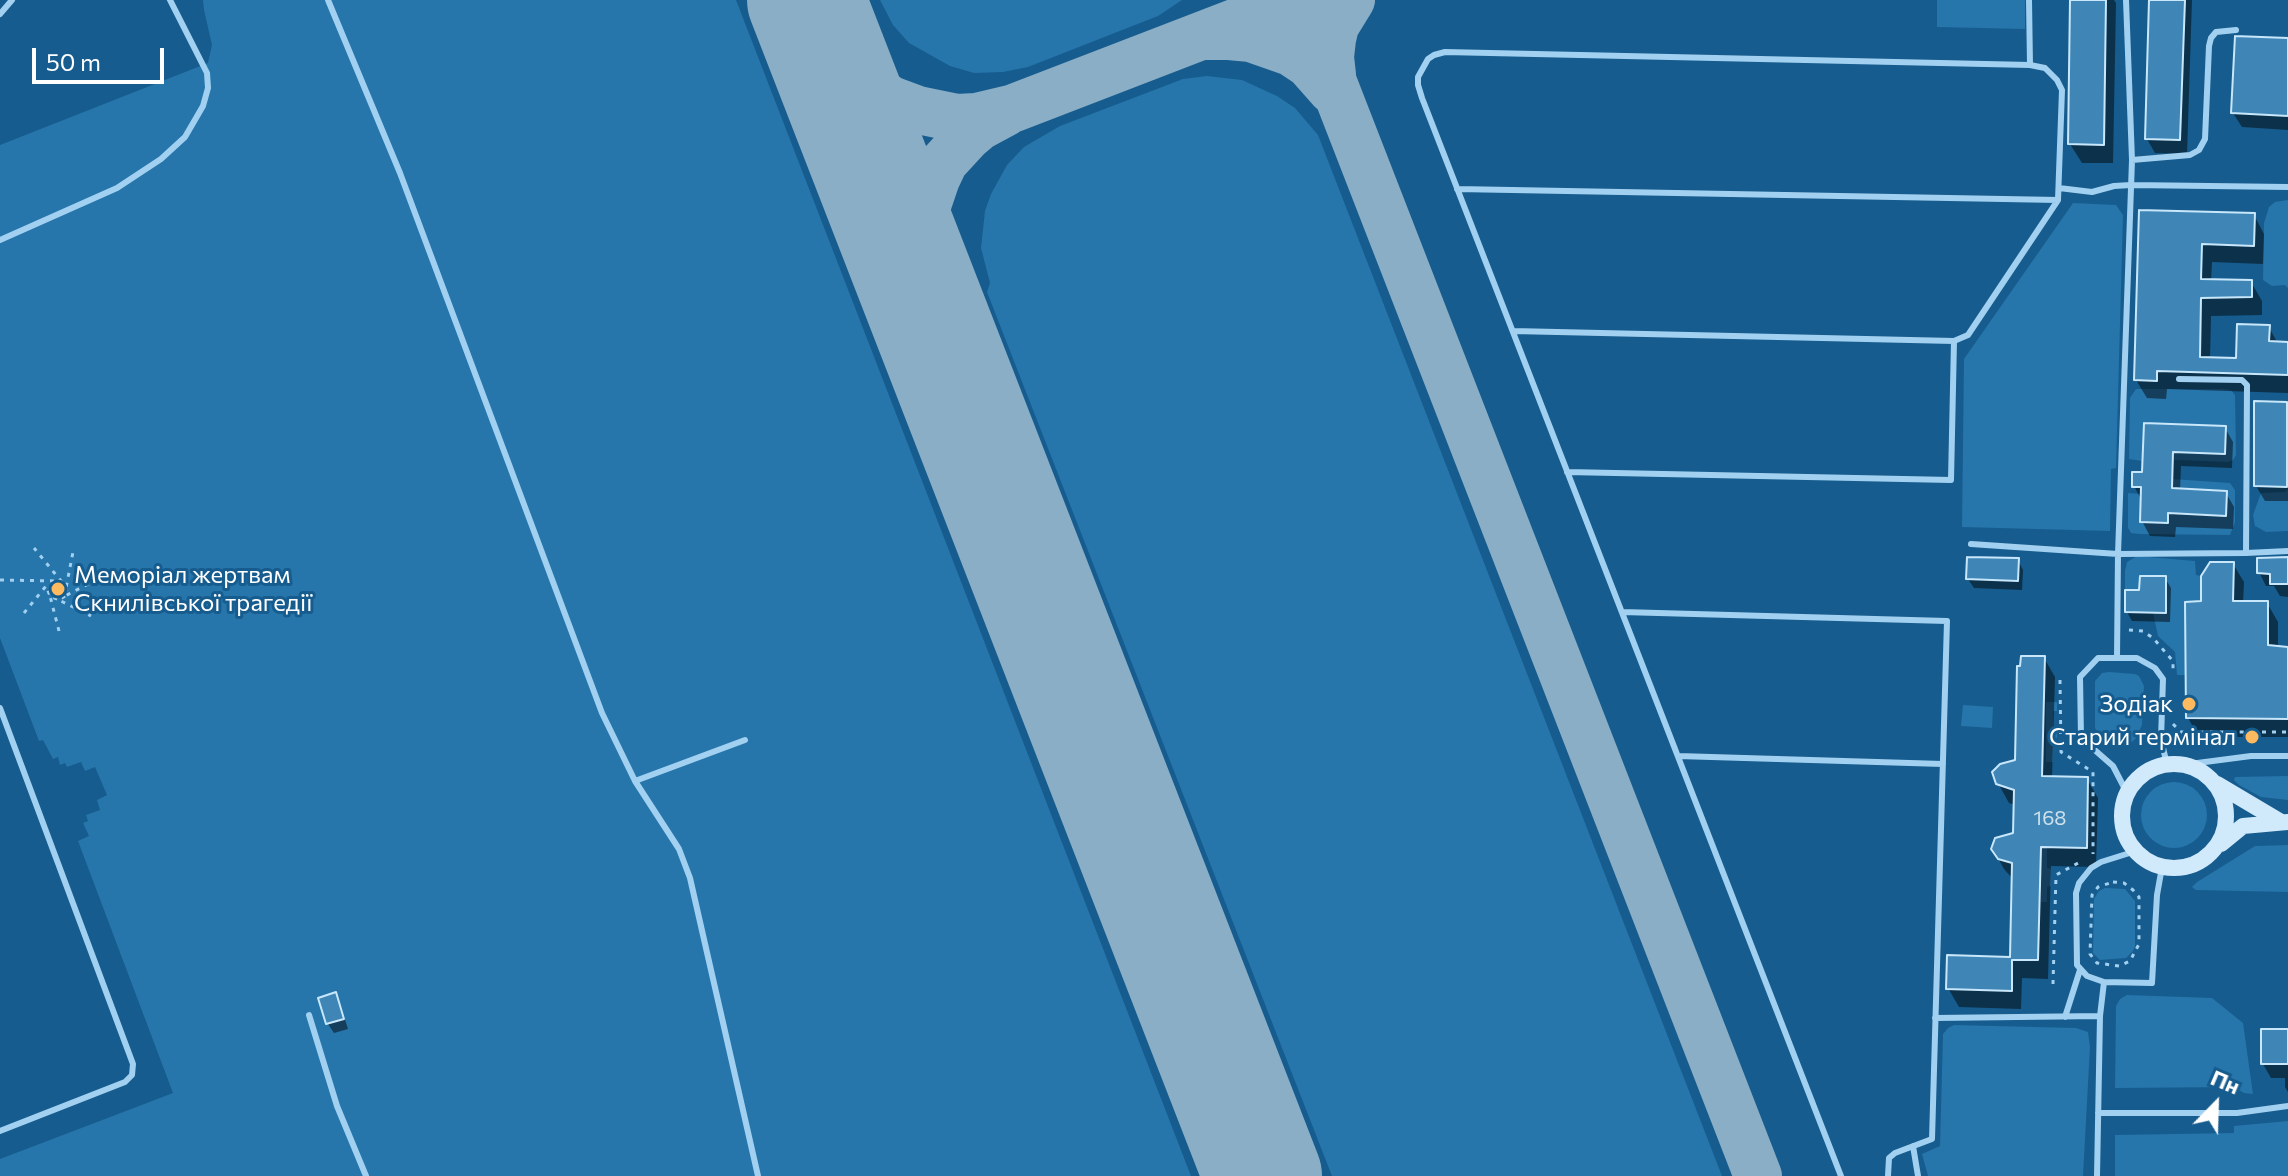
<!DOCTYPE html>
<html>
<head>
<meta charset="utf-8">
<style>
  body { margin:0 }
  #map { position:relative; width:2288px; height:1176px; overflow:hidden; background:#165c8e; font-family:Commissioner,sans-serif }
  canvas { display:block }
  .north { position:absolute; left:2176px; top:1064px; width:80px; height:80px; -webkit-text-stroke:6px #165c8e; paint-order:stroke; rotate:23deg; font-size:22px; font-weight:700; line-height:32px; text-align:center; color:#fff }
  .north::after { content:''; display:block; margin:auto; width:28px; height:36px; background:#fff; clip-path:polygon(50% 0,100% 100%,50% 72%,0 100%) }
  .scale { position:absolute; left:32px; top:48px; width:132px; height:36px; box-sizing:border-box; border:4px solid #fff; border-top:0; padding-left:10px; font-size:24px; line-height:28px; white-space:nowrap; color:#fff; -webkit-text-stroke:6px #165c8e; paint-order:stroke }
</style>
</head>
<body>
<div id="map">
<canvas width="2288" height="1176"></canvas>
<div class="north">Пн</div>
<div class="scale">50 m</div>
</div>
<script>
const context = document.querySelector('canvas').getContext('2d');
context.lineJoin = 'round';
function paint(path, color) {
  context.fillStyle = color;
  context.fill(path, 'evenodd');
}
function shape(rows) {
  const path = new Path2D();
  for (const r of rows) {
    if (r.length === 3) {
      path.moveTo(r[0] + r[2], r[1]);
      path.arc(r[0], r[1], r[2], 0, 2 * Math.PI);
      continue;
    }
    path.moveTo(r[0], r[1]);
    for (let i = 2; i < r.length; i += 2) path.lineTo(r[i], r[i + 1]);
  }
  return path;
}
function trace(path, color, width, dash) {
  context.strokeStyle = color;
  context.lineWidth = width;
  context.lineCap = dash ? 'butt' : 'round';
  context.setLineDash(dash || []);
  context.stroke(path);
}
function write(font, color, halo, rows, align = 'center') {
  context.font = font + ' Commissioner,sans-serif';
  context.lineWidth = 6;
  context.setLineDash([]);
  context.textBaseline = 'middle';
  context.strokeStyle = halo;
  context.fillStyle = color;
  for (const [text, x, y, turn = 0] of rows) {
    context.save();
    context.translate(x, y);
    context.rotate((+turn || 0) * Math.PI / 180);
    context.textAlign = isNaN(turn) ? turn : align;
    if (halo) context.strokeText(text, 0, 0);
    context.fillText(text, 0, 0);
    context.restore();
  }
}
paint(shape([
  [203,0,736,0,1191,1176,0,1176,0,1159,173,1093,78,841,89,836,83,823,88,821,86,815,100,810,97,800,107,795,95,767,85,771,81,762,67,767,65,763,60,765,58,757,53,759,43,740,39,741,0,638,0,145,208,63,212,45,204,10],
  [880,0,1182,0,1158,16,1028,67,1003,72,974,73,950,66,909,43,893,25],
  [1937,0,2025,0,2025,29,1937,27],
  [1207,76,1242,80,1277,96,1295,108,1318,135,1722,1176,1332,1176,987,292,990,283,981,248,985,211,991,194,1007,165,1024,147,1060,126,1183,79],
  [2288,200,2288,288,2285,285,2272,286,2263,280,2264,223,2269,207,2275,202],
  [2073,203,2116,205,2123,215,2116,468,2111,469,2110,531,1962,527,1964,359],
  [2136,389,2224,389,2231,390,2235,395,2236,455,2233,460,2228,462,2174,460,2172,479,2230,483,2235,490,2235,522,2230,535,2139,534,2131,533,2128,528,2128,493,2141,494,2142,461,2129,459,2130,398],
  [2288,489,2288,531,2266,532,2255,526,2253,515,2261,493,2285,492],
  [2137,556,2195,561,2196,575,2201,576,2201,601,2188,602,2185,614,2186,675,2177,675,2175,652,2158,636,2153,613,2125,612,2125,571,2127,562],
  [2109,672,2135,674,2139,676,2144,686,2142,725,2136,738,2132,742,2107,742,2097,734,2095,727,2095,681,2102,673],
  [2046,702,2057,702,2057,711,2053,711,2053,726,2057,727,2057,738,2053,738,2053,762,2046,762],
  [1963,705,1993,707,1992,728,1961,726],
  [2288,776,2288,800,2261,797,2239,785,2234,780,2235,777],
  [2174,815,33],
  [2041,845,2047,845,2047,868,2051,869,2051,886,2047,887,2047,902,2041,902],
  [2288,845,2288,892,2196,890,2192,887,2197,882,2255,846],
  [2105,888,2125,889,2135,901,2135,946,2133,951,2126,958,2100,960,2093,953,2094,899,2099,891],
  [2127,995,2212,998,2243,1023,2253,1094,2244,1093,2234,1087,2115,1088,2116,1006,2120,999],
  [1954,1025,2076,1028,2088,1032,2090,1047,2083,1176,1928,1176,1922,1154,1940,1146,1943,1034,1948,1028],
  [2288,1121,2288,1176,2115,1176,2115,1135,2234,1133,2234,1126]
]), '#2675ab');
paint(shape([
  [2072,0,2114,0,2116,3,2113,163,2082,163,2070,144],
  [2151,0,2247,0,2192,0,2187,154,2155,153,2147,139],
  [2288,40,2288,130,2242,127,2233,113],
  [2140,212,2254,215,2264,234,2263,264,2212,262,2211,281,2251,282,2262,301,2262,315,2211,316,2210,359,2238,360,2269,327,2278,344,2288,344,2288,393,2167,389,2166,399,2147,398,2136,380],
  [2286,404,2288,407,2288,501,2265,501,2256,486],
  [2146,425,2225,428,2233,442,2232,468,2181,466,2180,491,2226,493,2234,507,2233,529,2176,527,2175,537,2150,536,2142,521,2142,501,2134,486,2144,475],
  [2288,559,2288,597,2280,596,2274,586,2266,586,2259,572],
  [2018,560,2023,570,2022,590,1974,588,1968,579],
  [2233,564,2244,582,2243,603,2267,603,2278,622,2278,648,2288,649,2288,737,2199,737,2188,718,2203,603],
  [2165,578,2171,588,2170,622,2132,621,2127,612,2141,592],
  [2044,658,2055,677,2052,778,2087,779,2098,798,2096,867,2051,866,2048,979,2022,978,2021,1009,1959,1007,1948,988,2012,959,2013,879,2004,869,1993,849,2015,835,2015,805,2009,803,1998,783,2017,762],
  [335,995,340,1004,348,1029,334,1033,328,1024,321,999],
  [2288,1032,2288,1092,2285,1087,2285,1078,2271,1078,2263,1064]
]), '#0007');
trace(shape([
  [1301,0,1758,1176],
  [811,12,836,52,851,71,870,87,891,100,918,110,957,118,976,117,1014,108,1294,0],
  [1207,36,1229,36,1251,38,1291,52,1309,64,1332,90],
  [1332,75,1330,57,1332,39,1335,26,1351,0],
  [922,297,917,280,915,259,920,226,936,179,944,162,967,137,980,126,1006,112]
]), '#8aaec6', 48);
trace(shape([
  [806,0,1263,1176]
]), '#8aaec6', 118);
const building = shape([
  [2070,0,2106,0,2104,145,2068,144,2070,0],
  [2149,0,2185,0,2180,140,2145,139,2149,0],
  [2235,36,2288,38,2288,116,2231,113,2235,36],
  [2139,210,2255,213,2254,246,2202,244,2201,279,2252,280,2252,297,2201,298,2200,357,2236,358,2237,324,2270,325,2269,341,2288,342,2288,375,2157,371,2157,381,2134,380,2139,210],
  [2254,401,2287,402,2287,487,2254,486,2254,401],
  [2144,423,2226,426,2225,454,2173,452,2172,488,2227,491,2226,516,2168,513,2168,523,2140,522,2141,487,2132,487,2132,472,2142,472,2144,423],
  [1967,557,2019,558,2018,581,1966,579,1967,557],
  [2288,557,2288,584,2270,584,2270,574,2257,573,2257,558,2288,557],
  [2210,562,2234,562,2233,601,2268,601,2268,645,2288,647,2288,719,2186,718,2185,602,2201,601,2201,576,2210,562],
  [2140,576,2166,576,2166,613,2125,612,2125,590,2139,590,2140,576],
  [2021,656,2045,656,2042,776,2088,777,2087,848,2041,847,2038,960,2012,960,2012,991,1946,989,1947,955,2010,957,2012,863,1998,859,1991,849,1995,838,2013,833,2014,790,1996,784,1992,772,2000,764,2015,760,2017,666,2020,666,2021,656],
  [336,992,344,1019,326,1024,318,998,336,992],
  [2261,1029,2288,1029,2288,1064,2261,1064,2261,1029]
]);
paint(building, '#3f86b7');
trace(building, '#c8e7fb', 2);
trace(shape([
  [0,580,61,581,34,548],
  [61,581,66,588,73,552],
  [66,588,65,596,96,580],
  [65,596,59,600,91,616],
  [24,613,46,586,50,596],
  [2129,630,2143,631,2153,638,2173,661,2173,673],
  [59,631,50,596,59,600],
  [2060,680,2061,752,2093,772,2093,854],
  [2173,724,2181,732,2252,732,2252,737],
  [2252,732,2288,732],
  [2113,882,2124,883,2133,890,2139,897,2139,944,2130,961,2119,966,2097,963,2090,954,2092,895,2098,887,2113,882],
  [2053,984,2056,875,2080,862]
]), '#a2d0f0', 3, [4, 6]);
trace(shape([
  [328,0,400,173,602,713,635,781,679,849,690,878,758,1176],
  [2029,0,2030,65],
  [0,14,12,0],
  [2132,160,2190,155,2199,150,2205,139,2209,46,2211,38,2216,32,2236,30],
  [2059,188,2092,192,2114,186,2131,185,2288,187],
  [1457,189,2058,200],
  [0,240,117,188,161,159,185,137,203,106,208,88,207,73,170,0],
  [1513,331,1954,341,1968,335,2058,200,2062,90,2057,80,2045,68,2030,65,1445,52,1434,55,1428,59,1418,77,1418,85,1422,98,1841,1176],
  [2179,379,2242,380,2247,385,2246,553],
  [1567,472,1951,480,1954,341],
  [1971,544,2118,554,2246,553,2288,551],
  [1622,612,1947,621,1932,1139,1895,1153,1889,1158,1888,1176],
  [2117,658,2118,554,2132,160,2126,0],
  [0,708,133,1064,132,1075,125,1082,0,1131],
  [1678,756,1943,764],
  [2182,765,2251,756,2288,756],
  [635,781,745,740],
  [2127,793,2113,766,2081,738,2080,677,2098,658,2137,658,2155,668,2163,679,2161,739,2167,765],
  [2136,851,2101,862,2091,868,2079,883,2076,893,2077,965,2087,976,2104,982,2152,983,2157,895,2162,867],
  [309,1015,337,1106,366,1176],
  [2065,1017,2080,970],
  [1935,1018,2100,1016],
  [2098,1113,2237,1113,2288,1106],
  [1913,1146,1918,1176],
  [2097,1176,2100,1016,2104,982]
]), '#a2d0f0', 6);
trace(shape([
  [2174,816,52],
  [2217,784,2281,822],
  [2221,844,2243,826,2288,822]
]), '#d0e9fb', 16);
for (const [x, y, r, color] of [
  [58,589,8,"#ffba60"],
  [2189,704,8,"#ffba60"],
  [2252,737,8,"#ffba60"]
]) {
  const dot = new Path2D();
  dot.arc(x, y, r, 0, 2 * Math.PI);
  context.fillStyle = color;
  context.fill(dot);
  trace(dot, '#165c8e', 3);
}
write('20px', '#cfe1ed', null, [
  ["168",2050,818]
]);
write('24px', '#fff', '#165c8e', [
  ["Меморіал жертвам",74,575,"left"],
  ["Скнилівської трагедії",74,603,"left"],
  ["Зодіак",2173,704],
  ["Старий термінал",2236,737]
], 'right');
</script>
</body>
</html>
